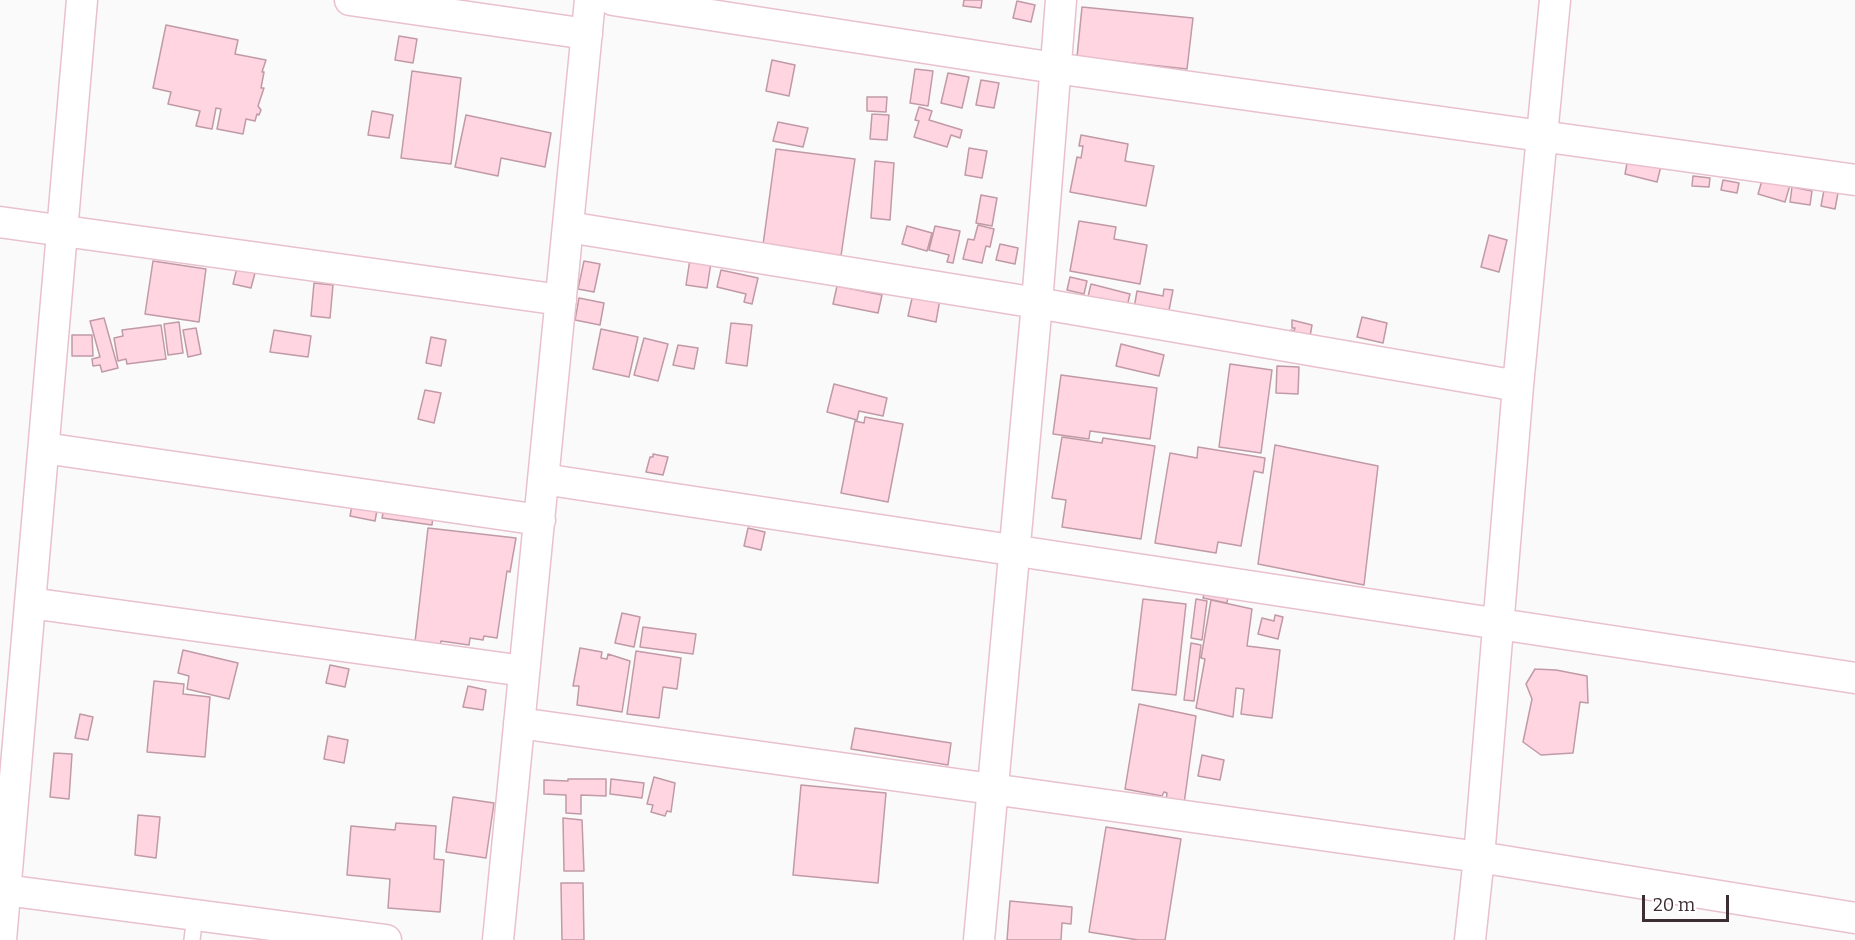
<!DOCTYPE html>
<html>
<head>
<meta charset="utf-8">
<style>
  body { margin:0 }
  #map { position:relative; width:1855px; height:940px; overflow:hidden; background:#fafafa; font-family:Bitter,serif }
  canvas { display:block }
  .scale { position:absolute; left:1642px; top:895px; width:87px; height:27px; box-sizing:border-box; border:3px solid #3d2e33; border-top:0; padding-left:8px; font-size:18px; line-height:21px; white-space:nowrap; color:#3d2e33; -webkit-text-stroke:4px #fff; paint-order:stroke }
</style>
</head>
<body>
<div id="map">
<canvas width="1855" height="940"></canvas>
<div class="scale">20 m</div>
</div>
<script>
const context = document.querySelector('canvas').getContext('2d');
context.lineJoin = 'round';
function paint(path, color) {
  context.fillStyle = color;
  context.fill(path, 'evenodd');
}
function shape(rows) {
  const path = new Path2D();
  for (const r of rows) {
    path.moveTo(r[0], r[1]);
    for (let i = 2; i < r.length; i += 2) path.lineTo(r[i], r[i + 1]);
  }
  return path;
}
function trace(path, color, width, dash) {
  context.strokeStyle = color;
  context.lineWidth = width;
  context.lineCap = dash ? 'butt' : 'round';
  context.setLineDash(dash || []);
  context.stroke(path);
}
const building = shape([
  [964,0,982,0,981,8,963,6,964,0],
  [1017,1,1035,5,1031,22,1013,18,1017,1],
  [1082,7,1193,18,1187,69,1077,57,1082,7],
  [166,25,238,40,235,54,266,60,262,72,264,72,261,88,264,88,258,106,261,110,259,115,257,114,255,121,246,119,243,134,217,129,221,109,216,108,212,129,196,126,200,111,168,104,171,92,153,88,166,25],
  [399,36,417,39,413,63,395,60,399,36],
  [772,60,795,65,789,96,766,91,772,60],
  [915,69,933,71,928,106,910,103,915,69],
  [412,71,461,78,451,164,401,158,412,71],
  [948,73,969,77,962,108,941,103,948,73],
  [981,80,999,83,994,108,976,105,981,80],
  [867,97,887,97,886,112,867,111,867,97],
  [919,107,932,111,929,120,962,130,960,138,951,135,947,147,914,137,919,121,915,120,919,107],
  [372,111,393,115,389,138,368,135,372,111],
  [872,114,889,115,887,140,870,139,872,114],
  [466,115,551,133,545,167,501,158,498,176,455,167,466,115],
  [778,122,808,128,803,147,773,141,778,122],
  [1081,135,1128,144,1125,161,1154,166,1146,206,1070,192,1077,157,1081,158,1083,146,1079,146,1081,135],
  [969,148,987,151,982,178,965,175,969,148],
  [776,149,855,159,841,256,763,245,776,149],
  [1628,158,1661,166,1657,182,1625,174,1628,158],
  [875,161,894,163,890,220,871,218,875,161],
  [1693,176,1710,178,1709,187,1692,186,1693,176],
  [1763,177,1790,185,1785,202,1758,194,1763,177],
  [1723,180,1739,183,1737,193,1721,190,1723,180],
  [1792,187,1812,191,1810,205,1790,202,1792,187],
  [1824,190,1838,193,1835,209,1821,206,1824,190],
  [981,195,997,198,992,226,976,223,981,195],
  [1079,221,1116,227,1114,239,1147,245,1140,284,1070,271,1079,221],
  [978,225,994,229,990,247,986,246,982,263,963,259,968,239,974,240,978,225],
  [907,226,932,233,927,251,902,244,907,226],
  [935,226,960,231,953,263,947,262,949,255,929,250,935,226],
  [1489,235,1507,240,1499,272,1481,267,1489,235],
  [1000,244,1018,248,1015,264,996,260,1000,244],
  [690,259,711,263,707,288,686,285,690,259],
  [153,261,206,269,199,322,145,314,153,261],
  [584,261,600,264,594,292,578,289,584,261],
  [237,268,255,273,251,288,233,284,237,268],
  [721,270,758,278,752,304,744,302,746,294,717,287,721,270],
  [1070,277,1087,281,1084,294,1067,290,1070,277],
  [314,283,333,285,330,318,311,316,314,283],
  [1091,284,1130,294,1125,315,1086,305,1091,284],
  [837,286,882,295,878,313,833,304,837,286],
  [1164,289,1173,290,1167,320,1133,314,1137,291,1163,296,1164,289],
  [913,294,940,299,936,322,908,316,913,294],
  [579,298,604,303,600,325,575,320,579,298],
  [1362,317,1387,323,1383,343,1357,337,1362,317],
  [104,318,118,368,102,372,100,365,93,366,92,359,100,357,90,321,104,318],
  [1292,320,1312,325,1309,342,1289,338,1291,330,1294,331,1295,328,1292,328,1292,320],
  [179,322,183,353,168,355,164,324,179,322],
  [731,323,752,325,747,366,726,363,731,323],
  [161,325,166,359,127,364,126,359,118,361,114,338,123,336,122,330,161,325],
  [196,328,201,354,188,357,183,330,196,328],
  [601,329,638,337,629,377,593,369,601,329],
  [274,330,311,336,308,357,270,352,274,330],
  [72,335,92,335,93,356,72,356,72,335],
  [431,337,446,340,441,366,426,363,431,337],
  [644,338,668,344,658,381,634,375,644,338],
  [1121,344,1164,355,1159,376,1116,366,1121,344],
  [678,345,698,348,694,369,673,365,678,345],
  [1230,364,1272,370,1261,453,1219,447,1230,364],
  [1277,366,1299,367,1298,394,1276,393,1277,366],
  [1061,375,1157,388,1150,439,1090,431,1089,439,1053,434,1061,375],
  [834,384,887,398,883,416,859,411,857,420,827,412,834,384],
  [425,390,441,393,434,423,418,419,425,390],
  [865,417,903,424,888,502,841,493,855,421,864,423,865,417],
  [1062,437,1102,443,1103,438,1155,446,1141,539,1062,527,1066,500,1052,498,1062,437],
  [1275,445,1378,466,1364,585,1258,564,1275,445],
  [1198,447,1265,458,1263,473,1254,471,1241,546,1218,542,1216,553,1155,543,1170,453,1197,458,1198,447],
  [653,454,668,457,663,475,646,472,650,457,653,457,653,454],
  [386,499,434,507,432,525,382,518,386,499],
  [353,500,378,505,375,521,350,516,353,500],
  [428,528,516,538,510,572,507,571,497,638,484,636,483,640,470,638,469,645,441,641,440,645,415,642,428,528],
  [748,528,765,532,761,550,744,546,748,528],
  [1205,592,1228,597,1227,603,1203,598,1205,592],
  [1143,599,1186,604,1176,695,1132,690,1143,599],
  [1196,599,1207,601,1202,640,1191,638,1196,599],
  [1211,600,1252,609,1247,646,1280,650,1272,718,1241,714,1244,689,1236,688,1233,717,1196,708,1205,659,1201,658,1211,600],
  [622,613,640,617,634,647,615,643,622,613],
  [1275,615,1283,617,1278,639,1258,634,1262,618,1274,621,1275,615],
  [643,627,696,634,693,654,640,647,643,627],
  [1191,643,1201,645,1194,701,1184,700,1191,643],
  [580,648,602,652,601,658,607,659,608,654,630,661,622,712,577,705,579,686,573,686,580,648],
  [183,650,238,663,229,699,187,689,189,676,178,673,183,650],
  [636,651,681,658,677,689,663,687,659,718,627,714,636,651],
  [330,665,349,669,345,687,326,683,330,665],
  [1535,669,1556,670,1587,676,1588,703,1580,702,1573,753,1541,755,1523,742,1532,699,1526,684,1535,669],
  [154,681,184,684,183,694,210,697,205,757,147,752,154,681],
  [468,686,486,690,483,710,463,707,468,686],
  [1139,704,1196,716,1184,804,1166,801,1167,793,1164,792,1162,796,1125,789,1139,704],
  [80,714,93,717,88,740,75,738,80,714],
  [855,728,951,743,948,765,851,749,855,728],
  [328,736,348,740,344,763,324,759,328,736],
  [54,753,72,754,69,799,50,797,54,753],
  [1202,755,1224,760,1220,780,1198,776,1202,755],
  [654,777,675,783,671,812,667,811,665,816,651,812,653,805,647,804,654,777],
  [568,779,606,779,606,796,581,795,581,814,566,813,566,795,544,794,544,780,568,781,568,779],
  [611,779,644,783,642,798,610,794,611,779],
  [801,785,886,793,878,883,793,875,801,785],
  [453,797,494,803,486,858,446,852,453,797],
  [138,815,160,817,156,858,135,855,138,815],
  [563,818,582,820,584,871,564,871,563,818],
  [396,823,436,826,434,859,444,860,440,912,388,908,390,879,347,875,351,826,395,830,396,823],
  [1106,827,1181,839,1165,940,1138,940,1089,932,1106,827],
  [561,883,583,883,584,940,562,940,561,883],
  [1010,901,1072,907,1071,924,1062,923,1061,940,1007,940,1010,901]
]);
paint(building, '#ffd5e2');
trace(building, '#c09aa6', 1.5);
const service = shape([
  [192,940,195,915]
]);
const minor = shape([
  [350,0,587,34],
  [613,0,1055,68,1855,180],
  [0,222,561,300],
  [568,227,1037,303,1518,386],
  [44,448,540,520],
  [543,479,1855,678],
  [30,603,524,671],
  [519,723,1479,857,1855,918],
  [5,890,386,940],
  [1,940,82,0],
  [498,940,590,0],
  [979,940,1037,303,1061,0],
  [1470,940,1479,857,1518,386,1555,0]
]);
trace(service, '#e9c1ce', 18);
trace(minor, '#e9c1ce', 33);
trace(service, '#fff', 15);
trace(minor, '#fff', 30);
</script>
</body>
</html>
